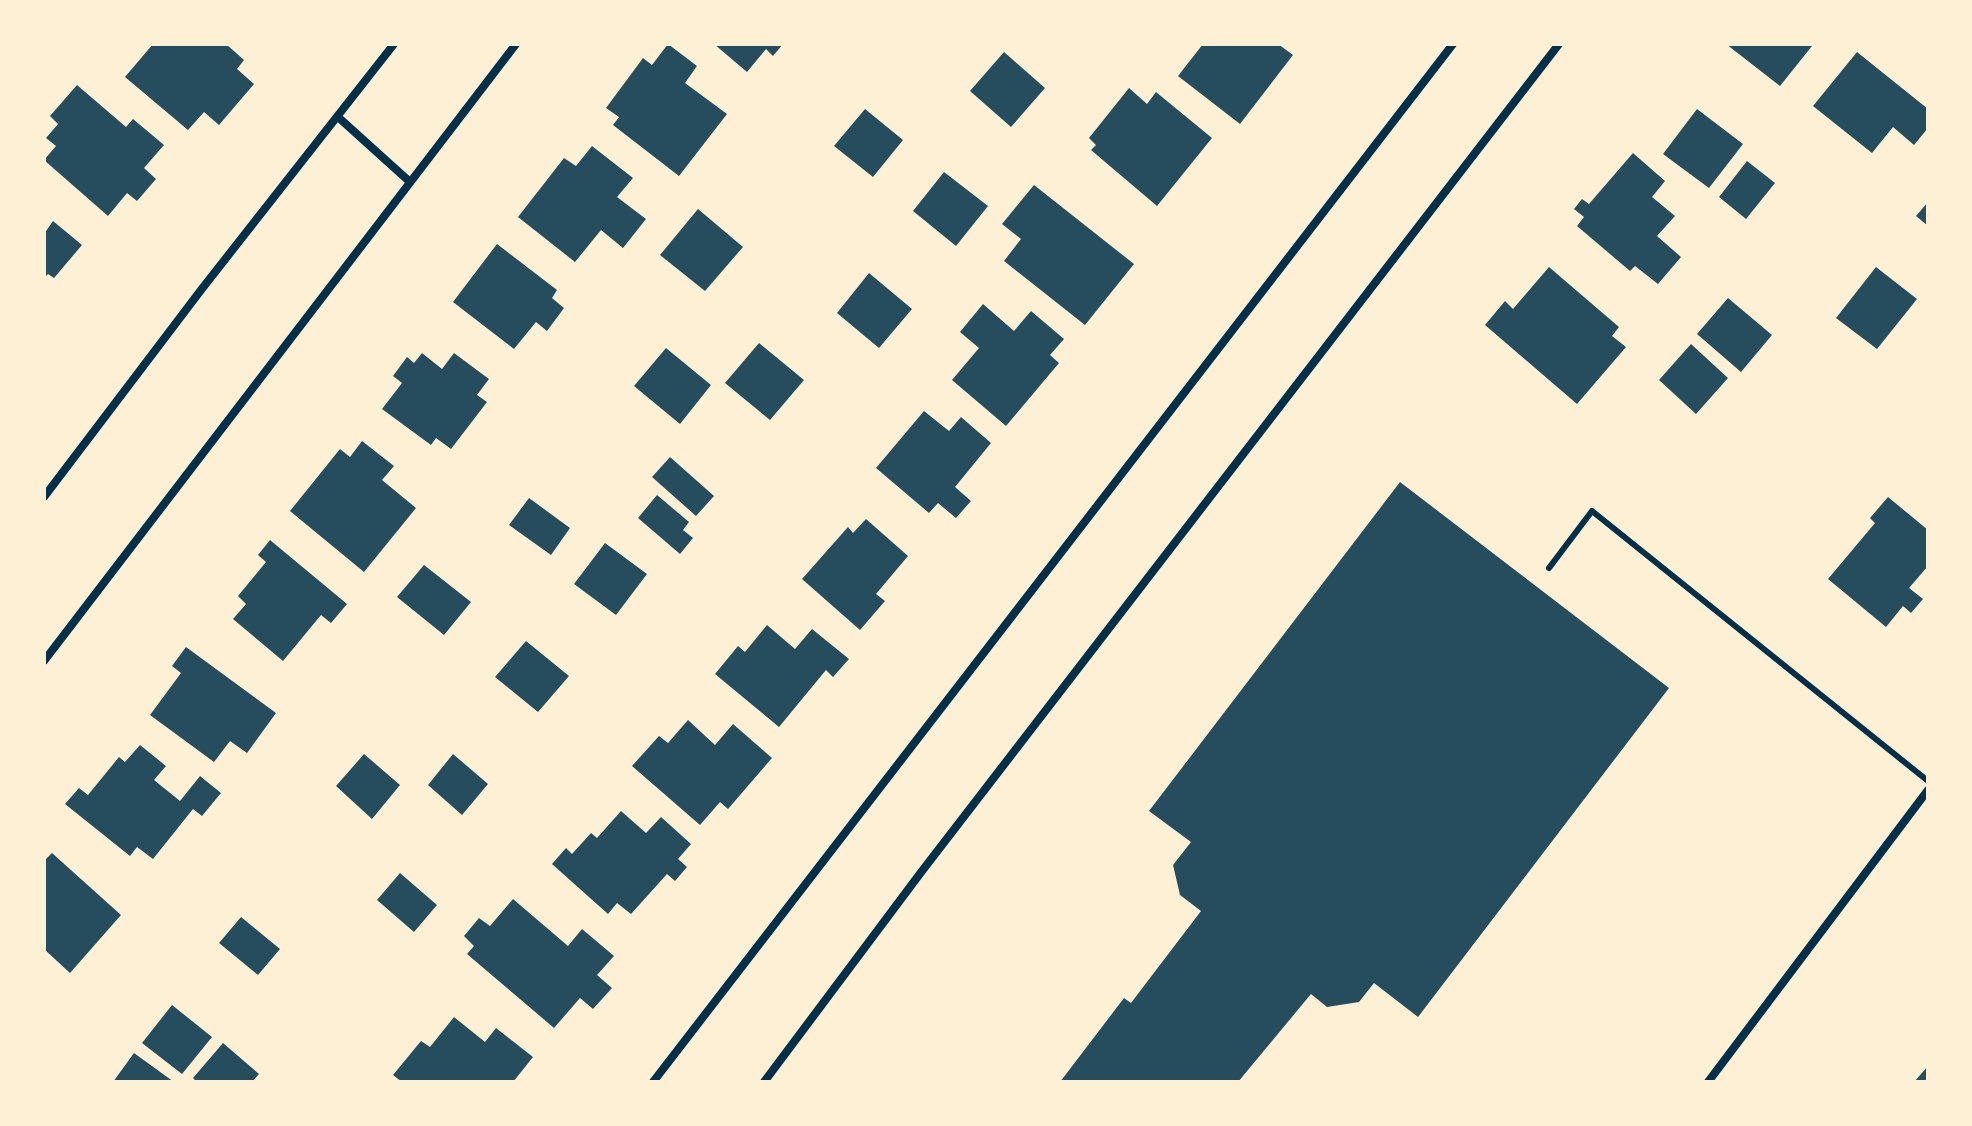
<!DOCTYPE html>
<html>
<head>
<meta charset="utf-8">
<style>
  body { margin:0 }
  #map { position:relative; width:1972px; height:1126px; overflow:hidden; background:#fdf0d5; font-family:Poppins,sans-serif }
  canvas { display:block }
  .frame { position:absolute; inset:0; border:46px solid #fdf0d5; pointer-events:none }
</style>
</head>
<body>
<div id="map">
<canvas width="1972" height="1126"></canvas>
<div class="frame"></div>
</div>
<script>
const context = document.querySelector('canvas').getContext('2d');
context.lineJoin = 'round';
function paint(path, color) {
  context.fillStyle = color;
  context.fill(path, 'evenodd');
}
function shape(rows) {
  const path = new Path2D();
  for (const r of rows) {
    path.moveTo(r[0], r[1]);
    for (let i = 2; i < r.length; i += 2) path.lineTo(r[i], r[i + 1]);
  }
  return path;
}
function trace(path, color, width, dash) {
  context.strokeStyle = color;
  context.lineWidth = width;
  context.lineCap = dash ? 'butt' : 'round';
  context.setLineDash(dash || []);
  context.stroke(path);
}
paint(shape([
  [153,44,226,44,244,60,237,69,254,84,219,125,204,112,188,130,125,77],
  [668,44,697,66,685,83,727,114,679,176,613,125,619,117,606,108,643,58,652,65],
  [714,44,783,44,773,56,766,49,747,72],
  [1203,44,1278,44,1293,55,1240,124,1178,76],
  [1726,44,1809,44,1812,46,1780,86],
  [1004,52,1045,88,1011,127,970,91],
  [1857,52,1928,109,1928,128,1914,145,1893,127,1872,153,1813,106],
  [77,85,126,127,133,119,164,145,144,168,156,179,137,201,127,193,108,216,44,160,56,146,46,138,58,124,50,116],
  [1129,88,1147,104,1156,92,1212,138,1157,206,1091,150,1096,145,1089,138],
  [865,109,903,140,873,177,834,146],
  [1697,109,1743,144,1709,188,1663,154],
  [592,146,633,178,617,197,646,219,623,248,601,230,575,262,518,217,564,158,576,166],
  [1633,153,1665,181,1652,197,1675,216,1657,236,1681,257,1658,284,1635,266,1630,271,1577,226,1584,217,1574,209,1582,199,1589,204],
  [1747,161,1775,183,1746,219,1719,197],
  [944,172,988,206,956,246,913,211],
  [1034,185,1134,264,1085,325,1004,261,1021,239,1002,224],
  [1928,202,1928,226,1916,216],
  [698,209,743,247,705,291,660,255],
  [53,221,82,245,54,278,48,274,44,278,44,234],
  [497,244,557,290,552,298,564,308,547,331,536,322,514,349,453,302],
  [1549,267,1619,327,1612,336,1626,347,1577,404,1485,325,1505,301,1513,309],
  [1876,267,1917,299,1877,349,1836,318],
  [869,273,912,309,879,348,837,313],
  [1728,298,1772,335,1741,372,1697,334],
  [983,304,1014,331,1031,311,1064,339,1050,355,1059,363,1006,426,952,380,979,348,960,332],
  [759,343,804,380,770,420,725,383],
  [1691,344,1728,378,1696,414,1659,380],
  [666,348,711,385,680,424,634,386],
  [422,353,442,369,454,353,489,379,477,395,487,402,451,449,436,438,431,445,382,409,402,383,393,376,407,357,414,363],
  [924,411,949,431,961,417,991,443,955,487,971,501,956,518,938,503,929,513,876,468],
  [362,441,394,466,382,480,416,508,364,572,290,511,340,449,350,457],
  [670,457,714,496,696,516,652,477],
  [1400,482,1669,688,1418,1017,1374,983,1359,1002,1327,1007,1311,994,1238,1082,1060,1082,1124,998,1131,1003,1201,911,1180,895,1173,865,1191,842,1149,811],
  [657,495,689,522,683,530,693,538,680,554,638,518],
  [1888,497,1928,530,1928,566,1909,588,1923,599,1911,613,1903,606,1886,627,1828,579,1875,523,1870,518],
  [529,498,570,528,551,555,509,525],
  [866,519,908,556,876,594,885,601,860,630,802,579,848,527,853,533],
  [270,540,347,604,331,623,321,615,283,661,233,619,246,604,238,596,266,562,258,555],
  [605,543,647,574,616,615,574,584],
  [424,565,471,602,444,635,397,597],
  [767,625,795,649,812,629,849,659,833,677,826,670,779,727,715,674,738,646,745,652],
  [526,641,569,676,538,712,495,677],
  [186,647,276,713,247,753,230,741,214,762,150,715,181,673,172,666],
  [688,720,715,745,733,724,772,758,728,809,720,802,700,825,632,766,659,736,668,743],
  [140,745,166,766,154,780,180,801,200,776,221,793,202,816,193,809,153,859,137,847,130,856,65,804,79,788,88,795,119,757,125,762],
  [364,754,400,785,372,819,336,786],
  [453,754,488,784,462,815,428,785],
  [621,811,646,833,661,817,691,844,678,859,687,867,675,881,667,874,631,914,617,903,608,914,552,864,566,848,572,854,591,833,597,838],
  [52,853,121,915,70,973,44,949,44,861],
  [400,873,437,905,414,932,377,900],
  [513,899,568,946,582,929,614,956,597,975,612,988,593,1009,580,998,554,1028,467,954,474,946,464,936,479,918,490,926],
  [241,917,280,949,258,975,219,943],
  [172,1005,212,1037,182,1074,142,1043],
  [454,1017,485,1042,496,1028,533,1057,513,1082,402,1082,393,1075,421,1041,430,1047],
  [223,1043,259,1074,252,1082,197,1082,193,1078],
  [134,1053,174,1082,113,1082],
  [1928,1066,1928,1082,1914,1082]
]), '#264d5e');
trace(shape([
  [1549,568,1592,511,1928,781]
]), '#003049', 6);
trace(shape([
  [338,117,410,182],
  [44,497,201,290,394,44],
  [44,661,516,44],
  [653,1082,1453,44],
  [764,1082,922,871,1559,44],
  [1708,1082,1928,790]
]), '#003049', 8);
</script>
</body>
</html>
